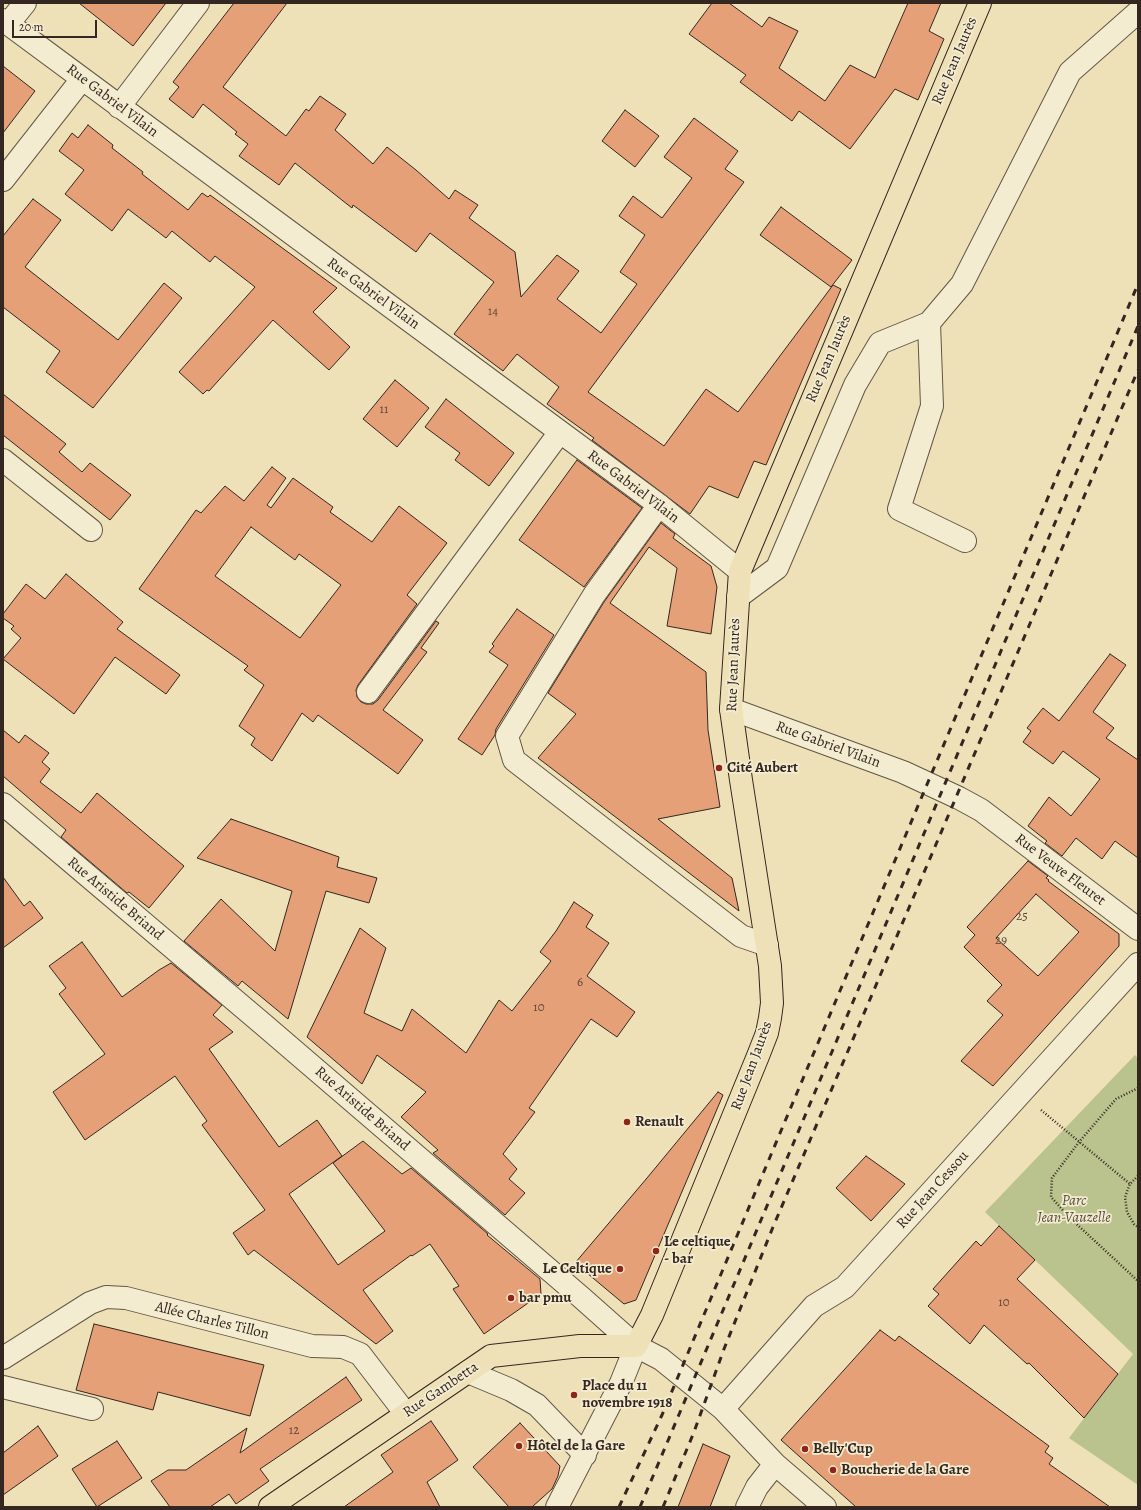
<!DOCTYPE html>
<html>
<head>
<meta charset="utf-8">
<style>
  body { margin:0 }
  #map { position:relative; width:1141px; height:1510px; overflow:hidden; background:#eee1b7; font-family:Alegreya,serif }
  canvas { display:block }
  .frame { position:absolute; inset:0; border:4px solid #342721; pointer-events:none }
  .scale { position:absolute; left:12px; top:20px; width:85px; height:18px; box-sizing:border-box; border:2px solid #342721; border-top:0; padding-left:5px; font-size:12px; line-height:14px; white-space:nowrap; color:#342721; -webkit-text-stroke:3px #f4ecd0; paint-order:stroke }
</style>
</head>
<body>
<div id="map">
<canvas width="1141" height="1510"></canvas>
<div class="frame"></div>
<div class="scale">20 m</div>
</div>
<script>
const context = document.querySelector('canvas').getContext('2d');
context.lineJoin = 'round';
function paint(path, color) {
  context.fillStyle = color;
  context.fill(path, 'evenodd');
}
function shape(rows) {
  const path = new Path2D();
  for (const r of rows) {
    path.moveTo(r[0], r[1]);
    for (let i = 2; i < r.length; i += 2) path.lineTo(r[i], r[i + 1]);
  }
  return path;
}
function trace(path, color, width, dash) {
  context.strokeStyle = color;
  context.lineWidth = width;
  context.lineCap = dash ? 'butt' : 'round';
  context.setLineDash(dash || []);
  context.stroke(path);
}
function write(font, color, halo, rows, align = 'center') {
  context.font = font + ' Alegreya,serif';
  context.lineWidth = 3.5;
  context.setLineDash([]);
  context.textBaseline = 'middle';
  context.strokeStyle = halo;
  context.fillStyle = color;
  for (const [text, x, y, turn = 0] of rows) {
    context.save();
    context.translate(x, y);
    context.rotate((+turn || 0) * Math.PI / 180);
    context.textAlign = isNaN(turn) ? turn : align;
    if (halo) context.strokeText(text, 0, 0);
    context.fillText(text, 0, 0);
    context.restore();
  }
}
paint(shape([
  [1135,1055,1138,1058,1138,1485,1069,1438,1133,1354,985,1212]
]), '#bac28d');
const building = shape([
  [79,3,166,3,133,46,79,3],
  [234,3,287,3,223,87,286,136,306,109,309,111,320,96,346,114,335,130,373,164,387,147,416,170,449,199,455,190,478,205,469,218,515,252,521,297,557,255,579,271,557,299,601,333,637,284,620,272,645,235,619,216,633,196,662,218,692,178,664,157,694,118,738,151,725,169,744,182,588,392,664,446,706,389,738,412,833,285,841,289,766,465,754,461,738,498,709,486,690,514,592,440,594,438,547,404,559,387,517,354,503,371,454,334,494,282,430,233,416,252,353,205,352,208,295,163,279,185,239,156,248,144,235,134,237,132,203,104,193,118,169,99,179,87,173,82,234,3],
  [712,3,729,3,762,27,769,17,798,31,779,68,825,101,850,65,875,78,908,3,941,3,929,31,944,39,918,100,895,89,850,149,799,111,792,121,740,82,746,75,689,34,712,3],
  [3,66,35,91,3,133,3,66],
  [625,110,659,136,635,167,602,141,625,110],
  [88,125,113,145,112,148,143,172,142,174,188,210,202,193,208,197,210,195,337,288,313,312,350,347,329,370,273,320,209,391,207,390,203,394,179,372,255,287,215,256,210,262,172,231,166,238,128,209,112,231,65,194,84,170,59,151,72,133,78,138,88,125],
  [33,199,61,220,25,267,118,340,164,283,182,298,93,408,46,372,60,351,3,307,3,236,33,199],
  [781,207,852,260,831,287,760,235,781,207],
  [395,380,429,408,397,447,363,419,395,380],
  [3,394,66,444,59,452,82,472,90,463,131,495,110,520,3,435,3,394],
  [446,399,514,453,489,486,455,460,460,453,425,427,446,399],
  [577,460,642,508,584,587,519,540,577,460],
  [272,467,286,478,267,505,271,508,293,478,333,507,330,512,372,542,399,506,447,543,407,595,417,604,358,685,356,690,357,697,361,702,366,704,373,704,378,700,436,621,439,623,421,648,427,652,383,710,423,740,398,774,318,715,313,722,302,713,272,761,251,745,255,738,239,726,264,685,244,670,248,666,139,589,196,510,201,513,225,486,244,501,272,467],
  [251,527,295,560,299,554,341,585,300,638,215,576,251,527],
  [661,523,675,534,673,538,711,566,717,587,711,634,667,626,677,568,649,547,610,603,706,672,708,730,720,807,658,819,732,878,739,911,538,758,576,714,548,693,604,602,661,523],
  [66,574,123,622,117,629,180,675,166,694,115,657,74,714,3,659,21,638,11,629,14,626,3,618,3,614,26,584,45,599,66,574],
  [517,609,554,635,496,729,495,735,482,755,458,739,508,665,489,652,494,646,492,644,517,609],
  [1110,654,1126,665,1093,712,1114,728,1106,738,1138,760,1138,858,1115,841,1102,859,1076,838,1062,856,1045,843,1047,841,1028,826,1049,797,1071,816,1100,779,1063,751,1053,764,1023,742,1031,731,1027,728,1043,708,1059,721,1110,654],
  [3,730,19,743,25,735,49,753,42,762,50,769,40,782,81,813,97,793,184,866,149,908,129,892,127,893,61,837,66,830,3,776,3,730],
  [231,819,339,857,337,867,377,878,369,903,326,891,288,1019,242,981,238,986,184,941,221,899,275,951,292,891,197,858,231,819],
  [1028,861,1048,876,1046,878,1049,880,1048,881,1119,934,1119,946,993,1086,961,1061,1003,1015,987,1001,1002,985,964,947,975,935,967,927,1028,861],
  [1036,894,1079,932,1038,976,996,938,1036,894],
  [3,877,24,906,30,901,43,918,3,948,3,877],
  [574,902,593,915,586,927,609,943,587,976,635,1012,617,1037,591,1019,529,1108,535,1112,503,1154,517,1169,509,1179,525,1193,505,1215,433,1153,438,1150,401,1117,426,1092,377,1055,362,1084,307,1037,360,928,386,948,364,1013,402,1031,412,1009,466,1053,499,1000,512,1011,551,961,540,952,556,931,574,902],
  [82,942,122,997,159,970,171,963,222,1005,213,1015,233,1032,209,1049,279,1147,317,1120,342,1156,289,1194,338,1265,385,1231,333,1163,363,1141,402,1174,411,1168,488,1234,487,1235,540,1279,541,1294,484,1334,453,1289,459,1286,430,1244,412,1256,411,1255,363,1290,393,1331,376,1344,254,1250,248,1255,233,1233,265,1210,202,1125,207,1121,175,1076,85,1140,53,1092,105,1054,59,994,66,988,49,966,82,942],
  [718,1092,723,1095,636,1300,624,1304,575,1263,647,1178,718,1092],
  [866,1156,905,1184,871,1221,836,1188,866,1156],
  [999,1226,1035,1260,1017,1279,1118,1374,1084,1418,1029,1363,1027,1364,984,1325,970,1344,928,1306,939,1294,933,1289,976,1241,981,1246,999,1226],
  [94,1324,264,1365,250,1416,158,1392,153,1410,76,1390,94,1324],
  [880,1330,895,1341,899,1336,1049,1446,1045,1452,1053,1458,1049,1464,1110,1507,856,1507,781,1440,880,1330],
  [346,1377,362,1400,260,1469,269,1481,236,1504,229,1494,210,1507,170,1507,151,1481,168,1470,186,1470,247,1428,240,1453,346,1377],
  [431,1421,458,1460,427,1482,440,1507,344,1507,393,1472,381,1455,431,1421],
  [520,1423,560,1466,558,1476,552,1489,532,1507,509,1507,473,1467,520,1423],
  [38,1426,58,1456,3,1495,3,1453,38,1426],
  [117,1441,142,1478,97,1507,72,1469,117,1441],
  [703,1444,730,1456,710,1507,678,1507,703,1444]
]);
paint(building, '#e5a078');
trace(building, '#342721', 1);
const minor = shape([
  [3,20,659,505,740,571],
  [8,24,25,3],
  [119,107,198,3],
  [3,180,82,79],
  [929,323,932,406,899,509,965,541],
  [3,460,91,530],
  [659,505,594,595,507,736,514,760,741,936,767,945],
  [738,597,777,568,855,385,880,343,929,323,962,284,1070,72,1138,12],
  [368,692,560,432],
  [731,709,903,772,959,798,981,810,1138,929],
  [3,804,264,1025,582,1298,636,1346,661,1359,723,1409,775,1464,825,1507],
  [3,1358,90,1303,106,1297,126,1298,312,1346,343,1347,360,1354,406,1414],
  [468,1372,511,1390,537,1405,585,1455],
  [3,1387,92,1409],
  [723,1409,814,1306,845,1287,1138,964],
  [557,1507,621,1383,636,1346],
  [747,1507,757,1487,775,1464]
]);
const major = shape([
  [270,1507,491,1356,580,1346,636,1346,652,1315,758,1056,767,1033,770,1018,772,1003,770,966,741,780,731,709,740,571,980,3]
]);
trace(minor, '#625646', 24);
trace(major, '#342721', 24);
trace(shape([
  [1138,1088,1116,1099,1079,1142,1052,1178,1051,1197,1069,1217,1138,1281],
  [1041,1110,1130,1184],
  [1138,1176,1130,1184,1125,1197,1127,1212,1134,1224,1138,1227]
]), '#342721', 2.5, [1, 2]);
trace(minor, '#f4ecd0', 22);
trace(major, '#eee1b7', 22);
trace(shape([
  [619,1507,662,1415,783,1126,1138,284],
  [640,1507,1138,326],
  [663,1507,694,1432,724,1349,773,1227,1138,370]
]), '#342721', 3, [7, 7]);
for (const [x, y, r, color] of [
  [719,768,4,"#8f2418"],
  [627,1122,4,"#8f2418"],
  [656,1251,4,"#8f2418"],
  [620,1269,4,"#8f2418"],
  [511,1298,4,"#8f2418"],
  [574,1395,4,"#8f2418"],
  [519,1446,4,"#8f2418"],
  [805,1449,4,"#8f2418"],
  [833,1470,4,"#8f2418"]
]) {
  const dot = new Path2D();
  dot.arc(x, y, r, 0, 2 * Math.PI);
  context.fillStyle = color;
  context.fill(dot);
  trace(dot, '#f4ecd0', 1.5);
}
write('13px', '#604537', null, [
  ["14",493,312],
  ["11",384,410],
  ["25",1022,917],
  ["29",1001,941],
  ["6",580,983],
  ["10",539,1008],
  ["10",1004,1303],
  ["12",294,1431]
]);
write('15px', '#342721', '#f4ecd0', [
  ["Rue Jean Jaurès",955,61,-67],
  ["Rue Gabriel Vilain",112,101,37],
  ["Rue Gabriel Vilain",373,294,36],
  ["Rue Jean Jaurès",829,359,-67],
  ["Rue Gabriel Vilain",633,487,37],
  ["Rue Jean Jaurès",734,665,-88],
  ["Rue Gabriel Vilain",828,745,20],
  ["Rue Veuve Fleuret",1060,870,37],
  ["Rue Aristide Briand",115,899,40],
  ["Rue Jean Jaurès",752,1066,-70],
  ["Rue Aristide Briand",362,1109,41],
  ["Rue Jean Cessou",933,1190,-48],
  ["Allée Charles Tillon",212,1321,14],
  ["Rue Gambetta",441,1390,-34]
]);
write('bold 15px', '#342721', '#f4ecd0', [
  ["Cité Aubert",727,768],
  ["Renault",635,1122],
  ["Le celtique",664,1242],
  ["- bar",664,1259],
  ["Le Celtique",612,1269,"right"],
  ["bar pmu",519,1298],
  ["Place du 11",582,1386],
  ["novembre 1918",582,1403],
  ["Hôtel de la Gare",527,1446],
  ["Belly'Cup",813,1449],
  ["Boucherie de la Gare",841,1470]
], 'left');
write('italic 15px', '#564e3c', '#f4ecd0', [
  ["Parc",1074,1201],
  ["Jean-Vauzelle",1074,1218]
]);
</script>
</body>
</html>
